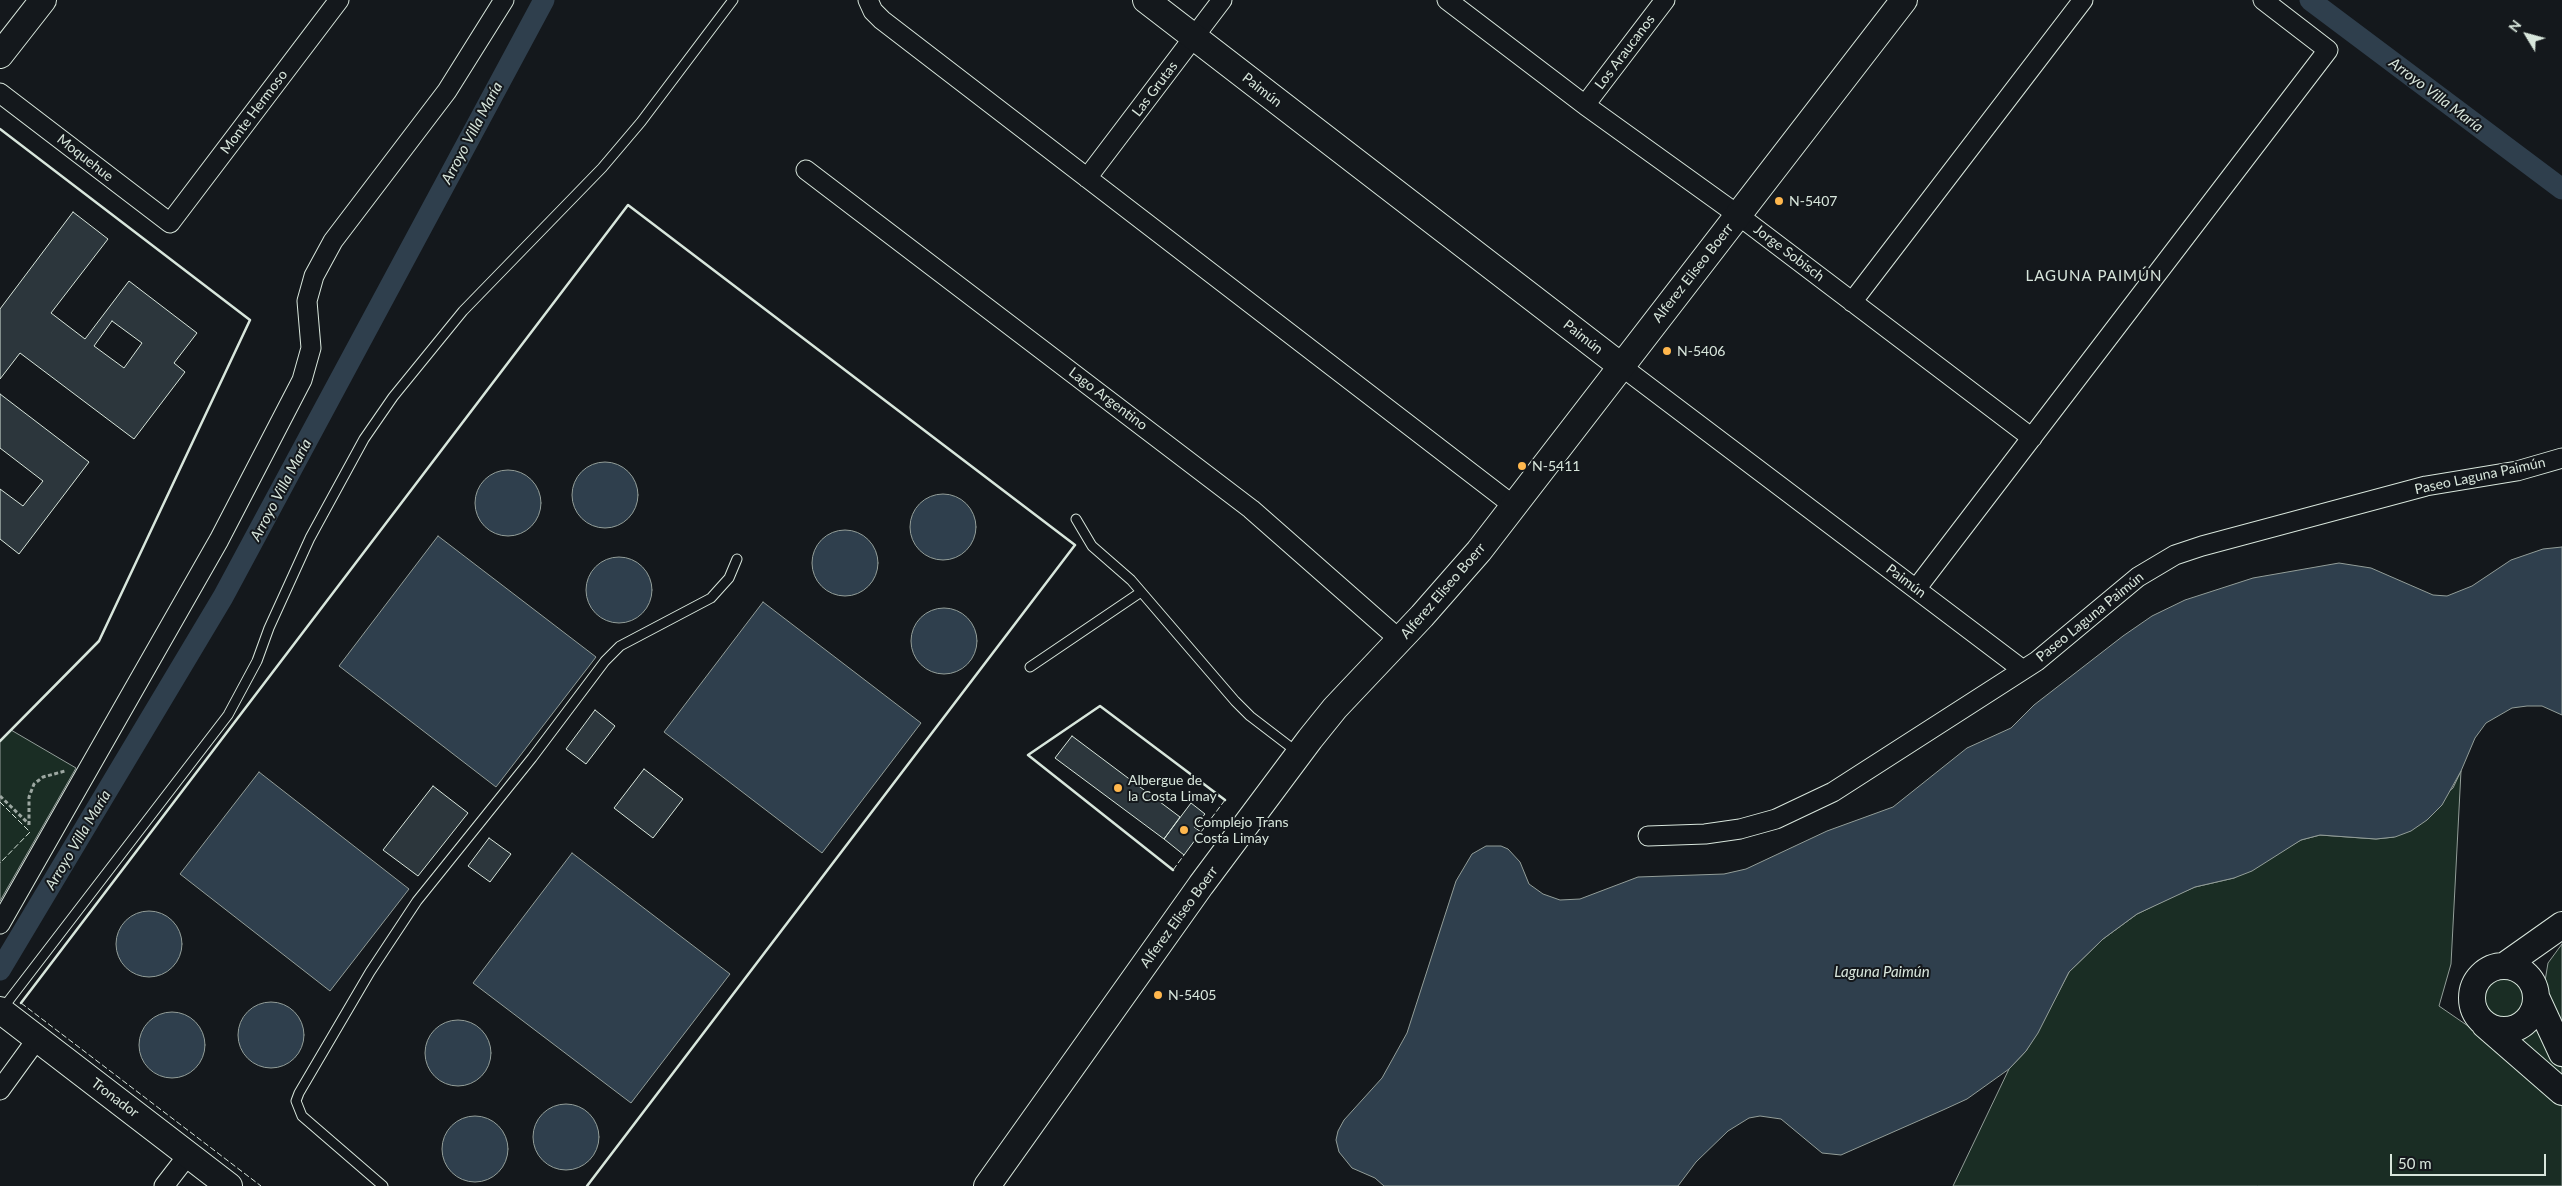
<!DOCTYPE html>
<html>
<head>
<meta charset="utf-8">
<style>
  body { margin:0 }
  #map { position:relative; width:2562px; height:1186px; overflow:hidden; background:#14181c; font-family:Lato,sans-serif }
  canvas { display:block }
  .north { position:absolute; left:2502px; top:10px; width:50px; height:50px; -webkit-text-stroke:4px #14181c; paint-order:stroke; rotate:307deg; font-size:14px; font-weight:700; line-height:20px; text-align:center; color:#d8e6dc }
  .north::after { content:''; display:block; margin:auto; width:18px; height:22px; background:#d8e6dc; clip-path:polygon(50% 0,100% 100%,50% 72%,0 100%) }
  .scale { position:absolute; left:2390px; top:1154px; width:156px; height:22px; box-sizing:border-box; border:2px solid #d8e6dc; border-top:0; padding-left:6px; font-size:15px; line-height:18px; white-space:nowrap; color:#d8e6dc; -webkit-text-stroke:4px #14181c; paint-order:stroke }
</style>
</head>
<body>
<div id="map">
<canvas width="2562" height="1186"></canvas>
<div class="north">N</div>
<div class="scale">50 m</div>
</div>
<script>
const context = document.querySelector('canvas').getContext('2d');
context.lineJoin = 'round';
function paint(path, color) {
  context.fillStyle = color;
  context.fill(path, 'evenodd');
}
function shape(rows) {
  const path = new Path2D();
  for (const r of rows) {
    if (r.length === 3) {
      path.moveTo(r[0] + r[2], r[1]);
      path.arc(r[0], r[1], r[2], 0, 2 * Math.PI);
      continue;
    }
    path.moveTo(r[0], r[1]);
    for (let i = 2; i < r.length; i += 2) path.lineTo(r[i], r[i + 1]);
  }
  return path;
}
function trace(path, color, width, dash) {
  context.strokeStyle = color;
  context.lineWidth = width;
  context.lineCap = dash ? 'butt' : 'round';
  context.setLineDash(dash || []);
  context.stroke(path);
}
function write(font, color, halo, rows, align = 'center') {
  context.font = font + ' Lato,sans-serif';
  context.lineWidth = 4;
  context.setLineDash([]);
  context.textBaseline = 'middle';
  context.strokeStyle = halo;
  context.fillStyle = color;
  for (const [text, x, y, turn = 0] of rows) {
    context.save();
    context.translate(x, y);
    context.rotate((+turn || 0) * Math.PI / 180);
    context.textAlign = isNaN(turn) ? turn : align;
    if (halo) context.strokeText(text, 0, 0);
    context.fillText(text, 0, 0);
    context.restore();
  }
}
const green = shape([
  [11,730,76,768,0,901,0,741,11,730],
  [2461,771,2451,964,2439,1006,2484,1037,2562,1102,2562,1186,1953,1186,2009,1069,2026,1051,2037,1033,2069,972,2103,939,2137,914,2174,896,2195,887,2234,878,2301,840,2320,835,2376,839,2394,837,2453,788,2461,771],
  [2562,944,2562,1033,2546,993,2545,981,2548,963,2562,944],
  [2503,998,23],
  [2539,1016,2562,1068,2562,1085,2509,1037,2525,1030,2539,1016]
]);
paint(green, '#1a2d24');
trace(green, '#939e99', 1);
const water = shape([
  [605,495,33],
  [508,503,33],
  [943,527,33],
  [845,563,33],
  [438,536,596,657,496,787,339,666,438,536],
  [2562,547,2562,715,2542,706,2527,706,2512,708,2486,723,2475,738,2461,771,2442,805,2427,820,2411,831,2395,837,2376,839,2320,835,2301,840,2252,871,2234,878,2195,887,2137,914,2103,939,2069,972,2038,1033,2026,1051,2009,1069,1967,1099,1943,1110,1841,1155,1822,1153,1781,1119,1760,1116,1749,1118,1728,1131,1696,1162,1678,1186,1384,1186,1375,1178,1352,1168,1339,1152,1336,1140,1338,1131,1344,1120,1382,1078,1407,1033,1456,881,1472,854,1486,846,1501,846,1508,849,1520,862,1529,884,1543,894,1560,900,1580,899,1638,877,1724,874,1746,869,1827,831,1893,807,1967,748,2011,728,2034,705,2123,636,2152,616,2185,600,2253,578,2339,563,2371,568,2433,595,2447,596,2472,586,2511,560,2543,549,2562,547],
  [619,590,33],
  [763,602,921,723,822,853,664,732,763,602],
  [944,641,33],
  [259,772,409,889,330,991,180,874,259,772],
  [572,853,730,974,631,1103,473,983,572,853],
  [149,944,33],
  [271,1035,33],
  [172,1045,33],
  [458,1053,33],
  [566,1137,33],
  [475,1149,33]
]);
paint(water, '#2f3f4d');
trace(water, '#939e99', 1);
trace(shape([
  [2310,0,2562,189],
  [0,970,223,597,544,0]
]), '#2f3f4d', 21);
const building = shape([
  [73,212,108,239,51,313,85,339,129,281,197,333,174,363,185,372,134,439,20,353,0,379,0,309,73,212],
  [112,321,142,343,124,368,94,346,112,321],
  [0,394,89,462,19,554,0,539,0,489,23,506,43,481,0,448,0,394],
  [595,710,615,726,586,764,566,749,595,710],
  [1072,736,1180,817,1164,839,1055,758,1072,736],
  [644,769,683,799,653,838,614,808,644,769],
  [433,786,468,813,418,876,383,850,433,786],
  [1191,803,1205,814,1194,827,1201,832,1184,855,1164,839,1191,803],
  [489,838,511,854,490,882,468,866,489,838]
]);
paint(building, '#2c363c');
trace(building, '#d8e6dc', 1);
const lane = shape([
  [1076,519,1092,546,1131,580,1235,701,1250,716,1297,752],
  [1030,667,1141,592],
  [3,1008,228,715,257,661,269,628,310,538,364,439,393,397,463,311,602,168,641,122,733,0],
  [383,1186,302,1116,296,1101,299,1093,370,972,417,901,532,758,605,661,620,646,711,598,729,578,737,559]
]);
const street = shape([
  [868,0,873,11,882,20,1514,506],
  [1447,0,1585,105,1738,215,2032,438],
  [0,93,170,223,339,0],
  [1585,105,1665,0],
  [806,170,1251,509,1400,640],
  [1087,178,1222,0],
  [1852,302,2083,0],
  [1621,366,2023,670],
  [1916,589,2328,50,2263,0],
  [1648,836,1705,834,1740,829,1776,819,1833,792,2037,661,2138,577,2175,555,2202,546,2426,486,2517,471,2562,458],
  [0,924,219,540,302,380,311,348,307,301,314,276,333,241,447,91,504,0],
  [0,1090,37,1039],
  [164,1186,188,1155]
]);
const secondary = shape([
  [1146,0,1621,366],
  [0,55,43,0],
  [2504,998,32],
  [2504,966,2562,925],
  [2536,997,2562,1053],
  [0,1010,229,1186],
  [2485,1025,2562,1092],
  [987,1186,1201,885,1310,739,1335,708,1422,616,1479,551,1904,0]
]);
trace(lane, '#d8e6dc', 11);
trace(street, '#d8e6dc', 21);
trace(secondary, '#d8e6dc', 28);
trace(shape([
  [0,796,29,824],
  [29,825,29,797,34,784,43,777,65,771]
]), '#9da8a2', 3, [4, 2.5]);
trace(lane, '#14181c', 9);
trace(street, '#14181c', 19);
trace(secondary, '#14181c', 26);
trace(shape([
  [0,802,30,832,0,863],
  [1201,832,1225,800],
  [1173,870,1184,855],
  [21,1003,261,1186]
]), '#d8e6dc', 1, [6, 2.5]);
trace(shape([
  [0,129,250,320,99,641,0,741],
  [1173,870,1028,755,1100,706,1225,800],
  [21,1003,628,205,1075,545,587,1186]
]), '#d8e6dc', 2.5);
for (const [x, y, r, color] of [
  [1779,201,5,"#ffb74d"],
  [1667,351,5,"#ffb74d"],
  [1522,466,5,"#ffb74d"],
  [1118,788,5,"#ffb74d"],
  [1184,830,5,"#ffb74d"],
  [1158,995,5,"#ffb74d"]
]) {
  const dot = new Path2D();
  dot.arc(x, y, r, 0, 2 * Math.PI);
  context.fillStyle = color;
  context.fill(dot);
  trace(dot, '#14181c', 2);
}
write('14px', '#d8e6dc', '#14181c', [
  ["Los Araucanos",1625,52,-53],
  ["Las Grutas",1155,89,-53],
  ["Paimún",1262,90,38],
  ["Monte Hermoso",254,112,-53],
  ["Moquehue",85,158,38],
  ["Jorge Sobisch",1789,253,37],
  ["Alferez Eliseo Boerr",1693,273,-52],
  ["Paimún",1583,337,38],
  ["Lago Argentino",1108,399,37],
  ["Paseo Laguna Paimún",2480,476,-12],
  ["Paimún",1906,581,37],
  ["Alferez Eliseo Boerr",1443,591,-49],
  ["Paseo Laguna Paimún",2090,617,-39],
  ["Alferez Eliseo Boerr",1179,917,-54],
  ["Tronador",115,1098,37]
]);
write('14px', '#d8e6dc', '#14181c', [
  ["N-5407",1789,201],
  ["N-5406",1677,351],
  ["N-5411",1532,466],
  ["Albergue de",1128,780],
  ["la Costa Limay",1128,796],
  ["Complejo Trans",1194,822],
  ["Costa Limay",1194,838],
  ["N-5405",1168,995]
], 'left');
write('italic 15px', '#d8e6dc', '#14181c', [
  ["Arroyo Villa María",2436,95,37],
  ["Arroyo Villa María",472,133,-62],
  ["Arroyo Villa María",281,490,-62],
  ["Arroyo Villa María",78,840,-59],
  ["Laguna Paimún",1882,972]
]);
context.letterSpacing = '1px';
write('15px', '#d8e6dc', '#14181c', [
  ["LAGUNA PAIMÚN",2094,276]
]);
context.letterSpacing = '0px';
</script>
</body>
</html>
